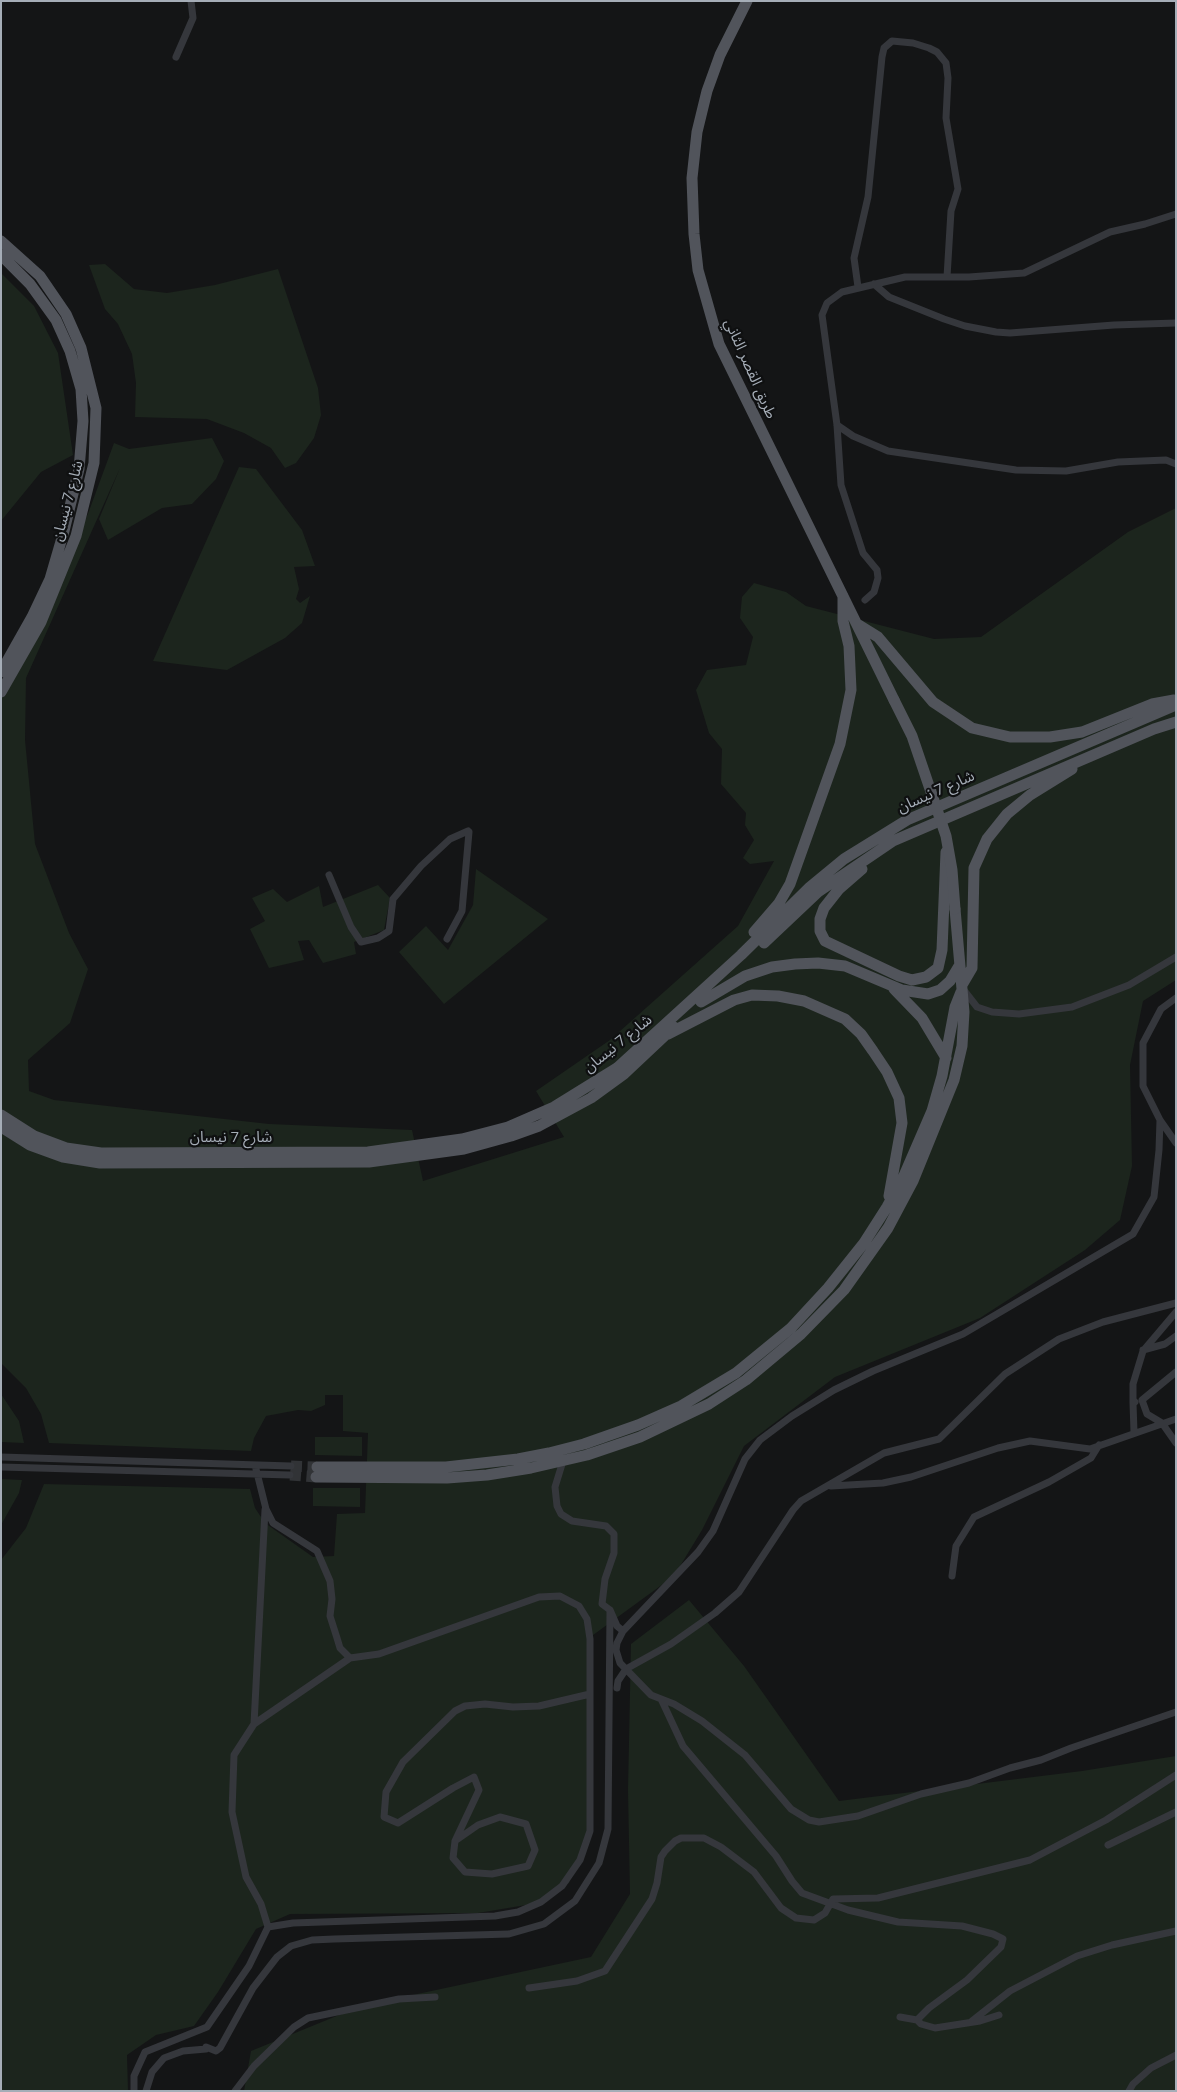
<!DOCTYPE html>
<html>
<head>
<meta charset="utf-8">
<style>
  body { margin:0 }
  #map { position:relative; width:1177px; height:2092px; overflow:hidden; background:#141516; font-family:"Open Sans",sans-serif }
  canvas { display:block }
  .frame { position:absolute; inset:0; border:2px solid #a5adb7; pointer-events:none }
</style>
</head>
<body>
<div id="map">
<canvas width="1177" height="2092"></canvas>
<div class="frame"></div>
</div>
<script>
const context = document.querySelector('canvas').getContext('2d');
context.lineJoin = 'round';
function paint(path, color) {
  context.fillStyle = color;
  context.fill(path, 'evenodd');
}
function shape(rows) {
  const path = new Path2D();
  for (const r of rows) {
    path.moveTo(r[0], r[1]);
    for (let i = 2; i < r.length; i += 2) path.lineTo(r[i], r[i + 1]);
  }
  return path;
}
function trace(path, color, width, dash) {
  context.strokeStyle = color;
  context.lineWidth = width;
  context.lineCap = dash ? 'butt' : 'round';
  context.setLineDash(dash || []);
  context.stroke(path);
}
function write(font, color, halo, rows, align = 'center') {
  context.font = font + ' "Open Sans","Noto Sans Arabic",sans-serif';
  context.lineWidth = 4.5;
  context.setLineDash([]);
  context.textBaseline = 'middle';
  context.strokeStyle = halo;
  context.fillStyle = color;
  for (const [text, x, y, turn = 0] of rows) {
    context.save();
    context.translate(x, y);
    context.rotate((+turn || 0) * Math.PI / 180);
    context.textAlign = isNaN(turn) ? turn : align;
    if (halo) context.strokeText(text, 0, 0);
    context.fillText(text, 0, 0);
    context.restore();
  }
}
paint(shape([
  [105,264,134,289,167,293,215,285,278,269,318,388,321,415,314,438,296,463,285,468,271,448,244,433,207,419,135,417,136,383,132,354,118,324,105,309,89,265],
  [1,273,34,306,58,353,73,455,41,472,1,521],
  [212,438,224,461,216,479,192,504,162,508,108,540,99,519,120,468,26,678,25,740,35,844,69,933,88,969,70,1023,28,1060,29,1091,54,1100,269,1124,412,1130,423,1181,564,1137,536,1091,610,1040,738,926,774,861,750,864,743,858,754,840,745,825,746,813,721,784,722,749,709,733,696,690,707,670,746,665,753,637,740,618,742,597,754,583,786,592,806,606,934,639,981,637,1128,532,1176,508,1176,980,1143,1001,1130,1065,1132,1166,1120,1220,1085,1250,980,1318,835,1377,744,1446,702,1530,674,1576,589,1638,591,1823,569,1883,538,1903,478,1913,290,1914,256,1929,218,1992,194,2026,156,2035,127,2055,128,2091,1,2091,1,1560,26,1528,44,1484,250,1489,255,1508,265,1523,313,1557,334,1556,337,1514,365,1513,368,1433,343,1431,343,1395,325,1395,325,1405,311,1411,298,1410,266,1416,254,1438,251,1451,49,1443,41,1414,26,1388,1,1363,1,698,50,602,89,511,114,443,129,449],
  [239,467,256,469,302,530,315,566,294,567,299,589,296,599,300,603,310,596,302,623,285,638,227,670,153,661],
  [476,869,548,919,444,1004,399,952,426,926,448,950,473,905],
  [378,885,390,898,384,930,354,942,356,954,323,963,309,940,298,941,304,960,269,968,250,929,265,921,252,898,273,889,287,902,319,886,323,907],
  [1,1394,19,1421,24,1443,1,1442],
  [315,1437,362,1437,362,1456,315,1455],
  [1,1479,22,1480,19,1493,1,1525],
  [313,1488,360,1488,360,1507,313,1506],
  [689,1600,744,1666,839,1801,1082,1771,1176,1756,1176,2091,244,2091,251,2051,361,2006,591,1957,630,1894,628,1790,631,1644]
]), '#1c251d');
trace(shape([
  [291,1466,317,1467],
  [290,1475,316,1477]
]), '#313336', 11, [11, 5.5]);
trace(shape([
  [176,57,193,18,191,1],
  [874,284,889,297,944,319,965,326,996,332,1010,333,1114,325,1176,323],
  [858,287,854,258,868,197,882,57,884,48,892,41,913,43,929,48,937,52,946,63,948,78,946,118,958,189,951,211,947,277],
  [837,425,853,436,888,451,1016,470,1066,471,1118,462,1166,460,1176,464],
  [865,600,874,592,878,578,877,570,863,553,841,485,837,425,822,315,827,303,842,292,905,277,969,277,1024,273,1110,232,1145,224,1176,214],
  [329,875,351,927,361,942,378,938,389,931,393,899,421,866,450,839,468,831],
  [447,939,462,911,469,832],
  [963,989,977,1007,992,1012,1019,1014,1072,1007,1129,985,1176,957],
  [1176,998,1161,1009,1143,1043,1143,1086,1160,1120,1159,1150,1154,1197,1133,1234,963,1334,873,1371,834,1390,792,1416,760,1440,745,1459,713,1531,698,1552,623,1631,617,1643,616,1650,620,1663,651,1695,674,1704,702,1721,745,1755,791,1809,809,1820,819,1822,858,1816,921,1794,969,1783,1010,1768,1041,1760,1071,1748,1176,1712],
  [1160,1120,1176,1143],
  [1143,1350,1165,1344,1176,1336],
  [1176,1372,1142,1400,1147,1414,1162,1423,1176,1443],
  [1133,1403,1133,1384,1143,1351,1176,1312],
  [1134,1432,1133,1403,1135,1402],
  [1,1457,291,1466],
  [563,1461,555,1487,557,1506,561,1514,572,1521,606,1526,614,1534,614,1553,605,1579,602,1604,610,1610,617,1626,623,1631],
  [1,1467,290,1475],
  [831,1486,883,1483,911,1477,998,1448,1030,1441,1090,1449,1176,1419],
  [952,1576,956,1546,974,1517,1049,1482,1091,1458,1099,1445],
  [617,1688,618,1681,626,1669,671,1644,715,1613,739,1592,793,1510,801,1501,884,1453,939,1439,1005,1374,1059,1339,1103,1322,1176,1303],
  [662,1701,683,1746,776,1856,792,1881,802,1893,848,1910,898,1922,962,1926,993,1934,1003,1939,1001,1947,967,1980,929,2008,917,2020],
  [254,1724,265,1510],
  [500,1817,526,1824,535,1850,528,1866,492,1874,465,1872,453,1858,455,1841,478,1825,500,1817],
  [455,1841,479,1790,474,1777,453,1788,398,1823,384,1817,386,1792,403,1762,455,1711,465,1706,485,1704,513,1707,539,1706,590,1694],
  [1108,1845,1176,1812],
  [268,1927,261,1904,246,1877,232,1812,234,1755,254,1724,350,1658],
  [529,1988,577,1981,605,1971,652,1899,657,1883,661,1857,665,1851,675,1841,681,1838,704,1838,721,1847,754,1872,781,1908,796,1918,814,1920,825,1913,833,1899,878,1898,1030,1860,1106,1820,1176,1775],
  [900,2017,917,2020,921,2024,935,2028,980,2021,999,2015],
  [972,2021,1010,1991,1077,1956,1112,1945,1176,1931],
  [134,2091,134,2076,145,2052,207,2027,249,1966,268,1927,293,1923,495,1916,518,1912,541,1902,562,1886,580,1860,590,1831,590,1639,587,1619,579,1606,560,1596,539,1597,379,1654,350,1658,340,1648,337,1638,330,1616,332,1599,330,1581,317,1551,273,1523,266,1509,255,1465],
  [146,2091,152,2072,164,2058,183,2051,206,2049,206,2047,216,2051,220,2048,253,1988,277,1957,291,1946,312,1940,334,1939,509,1934,544,1924,575,1901,599,1863,608,1829,610,1610],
  [235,2091,254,2066,294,2027,308,2018,399,1999,435,1997],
  [1129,2091,1133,2084,1151,2068,1176,2055]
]), '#35373c', 7);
trace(shape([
  [747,1,720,55,707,91,697,132,692,178,694,234,698,270,719,344,894,700],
  [1,241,40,276,66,314,81,348,96,408,94,463,76,536,41,622,1,692],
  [1,255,30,284,56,320,70,351,81,389,83,421,79,469,64,531,50,579,32,617,1,672],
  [857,624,878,637,933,702,972,728,1010,737,1050,737,1082,732,1152,704,1174,700],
  [862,869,839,889,824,908,820,919,820,931,825,941,899,976,912,980,926,977,938,968,942,950,946,852],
  [754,932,779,903,790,884,840,744,851,690,849,646,843,621,843,596],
  [764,943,818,892,893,841,1154,729,1176,722],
  [962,985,972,968,974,868,987,839,1007,814,1030,795,1072,769],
  [894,989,922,1018,946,1058],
  [701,1002,745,976,772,967,795,964,818,963,845,966,902,990,928,994,940,990,950,981,959,966],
  [668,1034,734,1000,752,995,778,996,804,1001,845,1019,861,1034,873,1051,887,1072,899,1098,902,1123,889,1196],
  [1,1115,34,1136,66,1148,101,1153,368,1152,462,1139,508,1127,554,1107,617,1068,741,955,810,887,844,859,907,820,1176,705],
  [1,1127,30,1145,63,1157,100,1163,369,1162,464,1149,511,1136,539,1126,591,1098,624,1074,674,1027],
  [317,1467,446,1467,518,1459,549,1453,584,1444,638,1425,681,1406,736,1373,791,1328,828,1288,864,1243,887,1207,903,1178,932,1111,942,1076,955,1007,961,992],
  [316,1477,447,1478,487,1475,531,1468,587,1455,640,1437,709,1404,746,1380,801,1334,844,1290,888,1228,913,1181,954,1080,962,1046,964,1012,955,909]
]), '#51545b', 11);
trace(shape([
  [894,700,912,736,946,836,952,870,955,909]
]), '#51545b', 11);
write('15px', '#a5adb7', '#0f1011', [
  ["طريق القصر الثاني",750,369,66],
  ["شارع 7 نيسان",68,501,-75],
  ["شارع 7 نيسان",936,792,-24],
  ["شارع 7 نيسان",618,1044,-39],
  ["شارع 7 نيسان",231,1138]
]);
</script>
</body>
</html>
